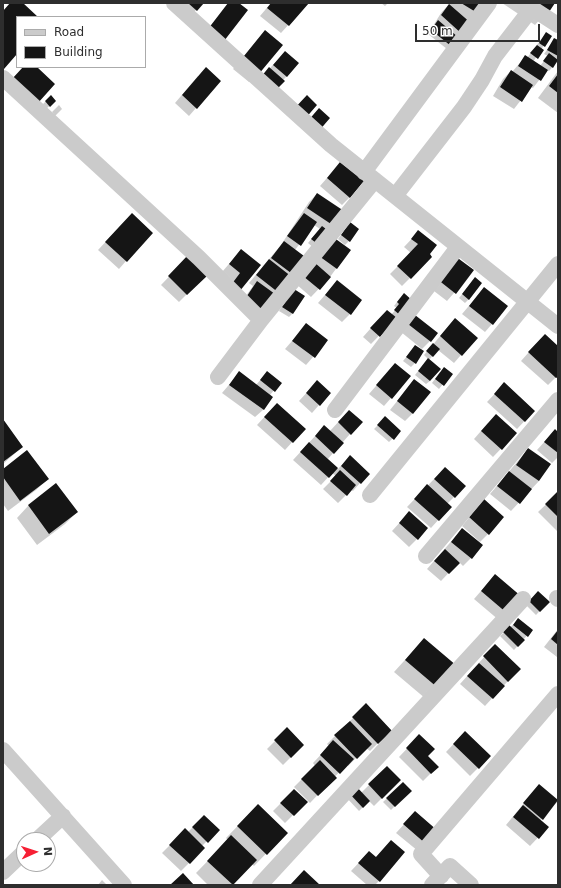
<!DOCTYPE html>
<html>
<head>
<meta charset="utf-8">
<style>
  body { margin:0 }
  #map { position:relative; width:561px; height:888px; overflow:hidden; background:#fff; font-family:"DejaVu Sans",sans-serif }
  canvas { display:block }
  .frame { position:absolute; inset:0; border:4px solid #2e2e2e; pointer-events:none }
  .legend { position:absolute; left:16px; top:16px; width:130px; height:52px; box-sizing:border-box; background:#fff; border:1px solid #ababab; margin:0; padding:5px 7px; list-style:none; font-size:12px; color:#2e2e2e }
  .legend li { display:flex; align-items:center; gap:8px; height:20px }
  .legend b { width:20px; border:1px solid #ababab }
  .north { position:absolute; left:16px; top:832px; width:40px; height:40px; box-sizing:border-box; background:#fff; border:1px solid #ababab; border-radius:50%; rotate:87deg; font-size:11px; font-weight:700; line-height:16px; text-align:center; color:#2e2e2e }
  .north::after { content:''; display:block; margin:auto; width:14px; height:18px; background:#f61f34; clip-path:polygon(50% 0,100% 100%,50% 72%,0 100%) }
  .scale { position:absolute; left:415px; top:24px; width:125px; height:18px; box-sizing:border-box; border:2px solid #2e2e2e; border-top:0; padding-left:5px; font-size:12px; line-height:14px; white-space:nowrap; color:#2e2e2e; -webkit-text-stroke:3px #fff; paint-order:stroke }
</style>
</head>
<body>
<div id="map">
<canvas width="561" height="888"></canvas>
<div class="frame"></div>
<ul class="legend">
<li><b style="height:5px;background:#cbcbcb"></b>Road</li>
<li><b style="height:11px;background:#151515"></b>Building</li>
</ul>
<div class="north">N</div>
<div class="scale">50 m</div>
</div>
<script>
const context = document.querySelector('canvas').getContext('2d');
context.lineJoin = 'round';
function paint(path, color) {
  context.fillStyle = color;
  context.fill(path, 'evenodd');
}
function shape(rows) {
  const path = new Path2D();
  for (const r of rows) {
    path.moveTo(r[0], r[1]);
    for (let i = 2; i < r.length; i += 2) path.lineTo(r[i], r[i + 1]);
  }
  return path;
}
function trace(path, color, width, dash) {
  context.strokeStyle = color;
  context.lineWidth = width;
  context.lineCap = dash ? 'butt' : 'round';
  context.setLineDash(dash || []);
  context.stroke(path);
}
paint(shape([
  [11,3,21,3,36,17,17,17,17,53,3,68,3,11],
  [171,3,202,3,189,18],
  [271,3,308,3,281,33,260,16],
  [381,3,388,3,385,6],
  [450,3,484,3,447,49,428,34,441,13],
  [502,3,554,3,535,25],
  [546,33,550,36,533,62,540,66,548,56,544,54,555,39,558,41,558,61,549,71,547,70,533,88,531,87,514,109,493,96,503,79,511,71,512,72,525,57,527,58],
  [258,39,257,75,249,82,233,69],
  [285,52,287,76,283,80,258,81],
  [558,71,558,113,538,98],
  [198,76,196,108,189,116,175,103],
  [51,96,55,101,46,109,42,105],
  [59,105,62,109,55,116,52,112],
  [340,163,350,197,342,205,320,186],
  [317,194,342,211,315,249,308,243,320,229,314,225,295,250,291,272,278,292,238,307,253,286,249,283,281,245,309,202],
  [124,222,126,261,119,269,98,250],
  [347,227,349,241,345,245,338,239],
  [419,231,431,257,402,286,390,274,411,253,404,247],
  [325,246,349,251,330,277,311,297,296,284],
  [241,250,259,265,224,293,233,281,222,272],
  [188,257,206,275,179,302,161,285],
  [456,257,473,271,447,301,430,288],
  [475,278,469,299,465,303,459,298],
  [337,281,350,314,342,322,318,303],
  [484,288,492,324,485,332,462,314],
  [290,294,292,314,289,317,279,311],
  [400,298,412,302,371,344,363,337,379,319,391,315,397,308,394,306],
  [416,316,430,341,422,349,401,332],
  [306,325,327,341,306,365,285,349],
  [448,327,461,355,454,363,438,350,429,360,430,381,426,384,415,375,428,359,424,355],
  [537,343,558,347,558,375,548,385,521,361],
  [412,350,415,363,411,367,403,361],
  [395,364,391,398,384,406,369,394],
  [267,372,280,383,270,395,272,397,263,410,255,417,222,393,239,373,256,385],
  [440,372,451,374,439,389,432,383],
  [414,380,412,414,405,421,390,410],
  [504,384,534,411,517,429,487,402],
  [310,389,319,405,312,413,299,401],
  [269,412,304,429,285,450,257,425],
  [385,418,400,431,389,442,374,429],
  [341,419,350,434,327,460,338,469,350,456,360,483,353,491,351,490,338,503,323,489,336,476,332,473,321,485,293,460,317,434,330,431],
  [3,421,22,447,3,464],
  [488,423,516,433,493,457,474,439],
  [555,430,558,433,558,457,552,463,537,450],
  [528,449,539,481,511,511,490,494],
  [3,470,48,479,36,490,8,511,3,504],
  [437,476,454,497,447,504,450,507,431,528,407,507],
  [56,485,77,512,65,524,37,545,17,518,28,506],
  [558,493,558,532,538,512],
  [477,508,488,534,480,542,462,526],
  [402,520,417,539,409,547,392,531],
  [462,529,471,558,463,566,459,562,441,581,427,569],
  [495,575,521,597,500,621,474,599],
  [538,592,548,602,536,615,526,605],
  [515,623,532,630,514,650,500,636],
  [558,629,558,656,557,657,544,647],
  [424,639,455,667,426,699,394,672],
  [495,645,519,669,485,706,460,684],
  [366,705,391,730,370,751,366,748,348,766,347,764,310,803,294,787,315,766,313,763,329,746,327,744],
  [287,729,303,745,283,765,267,749],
  [465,732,490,756,470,776,446,752],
  [419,736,427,756,437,767,423,781,399,757],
  [387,767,400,780,374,806,369,801,359,811,345,796,361,793],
  [403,783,410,791,391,810,383,802],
  [539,785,558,801,540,821,548,827,530,846,506,825],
  [294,790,306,802,285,823,273,811],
  [258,805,286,833,254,866,252,864,231,885,208,885,196,873,228,840,226,838],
  [204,816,218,830,202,846,204,848,181,871,162,853,185,830,188,832],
  [408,820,437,831,418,851,396,833],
  [391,841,379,881,375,885,367,885,351,871,369,852,375,858],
  [102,880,107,885,98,885]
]), '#0003');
paint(shape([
  [10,3,23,3,38,17,17,17,17,54,4,69,3,11],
  [188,3,204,3,197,11],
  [228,3,239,3,248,10,224,41,208,29],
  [271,3,309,3,289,26,267,8],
  [461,3,486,3,479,14],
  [530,3,555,3,547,15],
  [449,4,472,24,462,34,441,15],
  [438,20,458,37,451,46,431,30],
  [265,30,283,45,258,75,240,61],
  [546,32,552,36,545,47,539,43],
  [554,38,558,40,558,56,547,50],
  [537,45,544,50,538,59,530,53],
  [285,51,299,63,287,77,273,65],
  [549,53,558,60,553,68,543,61],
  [525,55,548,70,541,81,518,66],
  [23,67,37,67,55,84,38,103,12,79],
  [206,67,221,81,197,109,182,95],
  [269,67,285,81,276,90,261,77],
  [511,70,533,85,522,102,500,87],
  [558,74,558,93,549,86],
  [51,95,56,101,50,107,45,101],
  [307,95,317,105,304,120,293,110],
  [319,108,330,118,318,132,307,122],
  [340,162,364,181,350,198,327,178],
  [317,193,344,211,334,226,307,208],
  [132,213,153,233,127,262,105,242],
  [304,213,317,222,301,246,287,236],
  [350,222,359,229,350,242,341,235],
  [322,226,330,232,320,246,311,239],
  [418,230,437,245,430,254,432,257,411,279,397,266,418,244,411,239],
  [333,237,351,250,337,269,319,256],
  [284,241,304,256,291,273,271,258],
  [241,249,261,265,239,292,231,285,240,273,229,264],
  [188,255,208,275,187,295,168,276],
  [455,256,474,270,456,294,437,279],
  [269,259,292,277,279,293,256,275],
  [314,262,331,277,320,290,303,276],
  [475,277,482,283,469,300,462,294],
  [337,280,362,300,351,315,325,295],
  [257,281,275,294,262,312,245,299],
  [484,287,508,306,493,325,469,306],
  [294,289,305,296,293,314,282,307],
  [404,293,414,302,401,316,394,310,399,304,397,302],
  [387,310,397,318,380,337,370,328],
  [415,315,438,333,431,342,408,324],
  [455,318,478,338,462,356,440,336],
  [306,323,328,340,315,358,292,341],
  [545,334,558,346,558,377,556,378,528,352],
  [433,343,440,349,433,357,426,351],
  [415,345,424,351,416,364,406,357],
  [428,358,441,369,430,381,418,371],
  [395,363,411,376,392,399,376,385],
  [444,367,453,374,444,386,435,379],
  [239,371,273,397,264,410,229,385],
  [267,371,282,383,275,392,260,380],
  [414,379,431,392,413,414,397,401],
  [317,380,331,393,320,406,306,393],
  [504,382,535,411,525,422,494,394],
  [277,403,306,429,293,443,264,417],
  [349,410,363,422,351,435,338,422],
  [496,414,517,433,502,450,481,431],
  [385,416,401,431,394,440,377,425],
  [3,419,23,447,3,462],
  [324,425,344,443,334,454,315,436],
  [555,429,558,432,558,453,544,442],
  [309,442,338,468,329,478,300,452],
  [528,448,551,464,539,481,516,465],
  [27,450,49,479,20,501,3,477,3,469],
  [350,455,370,474,361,484,341,466],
  [445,467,466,486,455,498,434,479],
  [340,470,356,485,347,496,330,481],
  [509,471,532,489,520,504,497,486],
  [56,483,78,512,49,534,28,505],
  [427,484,452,507,439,521,414,499],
  [558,491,558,517,545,504],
  [484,499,504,517,489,535,469,517],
  [409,511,428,528,418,540,399,523],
  [462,528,483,545,472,559,451,542],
  [445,549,460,563,449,574,434,561],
  [495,574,522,597,508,614,481,591],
  [538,591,550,602,540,612,529,601],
  [518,618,533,630,528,637,513,625],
  [509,625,525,640,518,647,503,632],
  [558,630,558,645,551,639],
  [424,638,457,666,438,688,405,660],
  [495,644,521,669,508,682,483,656],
  [479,663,505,686,493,699,467,676],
  [366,703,392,731,378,744,352,717],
  [350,721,372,744,357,759,334,735],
  [287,727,304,745,291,758,274,740],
  [465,731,491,756,479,769,453,744],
  [419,734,435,749,428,756,439,767,431,774,406,748],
  [333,740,354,759,340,774,320,755],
  [320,760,337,778,318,796,301,779],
  [387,766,401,780,382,799,368,784],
  [403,782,412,791,395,807,386,798],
  [539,784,558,800,543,820,523,803],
  [355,785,370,801,363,808,348,792],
  [294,789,308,802,294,816,280,803],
  [258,804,288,833,267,855,237,826],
  [523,805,549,827,539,839,513,817],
  [415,811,438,831,426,844,403,824],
  [204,815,220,830,208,843,192,827],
  [185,828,205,848,190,864,169,845],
  [231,835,257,860,233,885,207,861],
  [391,840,405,852,380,882,358,863,369,851,376,857],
  [304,870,320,885,290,885],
  [183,873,194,885,170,885]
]), '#151515');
trace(shape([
  [174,3,331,145,558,326],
  [524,3,558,25],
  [3,78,199,258,261,320,375,180],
  [364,172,489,3],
  [395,196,464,107,482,80,495,56,532,8],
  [218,377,261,320],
  [335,410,458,247],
  [370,495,558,264],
  [426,556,558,400],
  [557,598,558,599],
  [3,750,124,885],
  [37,840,63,816],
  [3,872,24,852],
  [441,876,421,854,558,694],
  [260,885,523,599],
  [432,885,450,866,471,885]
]), '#cbcbcb', 16);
</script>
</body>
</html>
